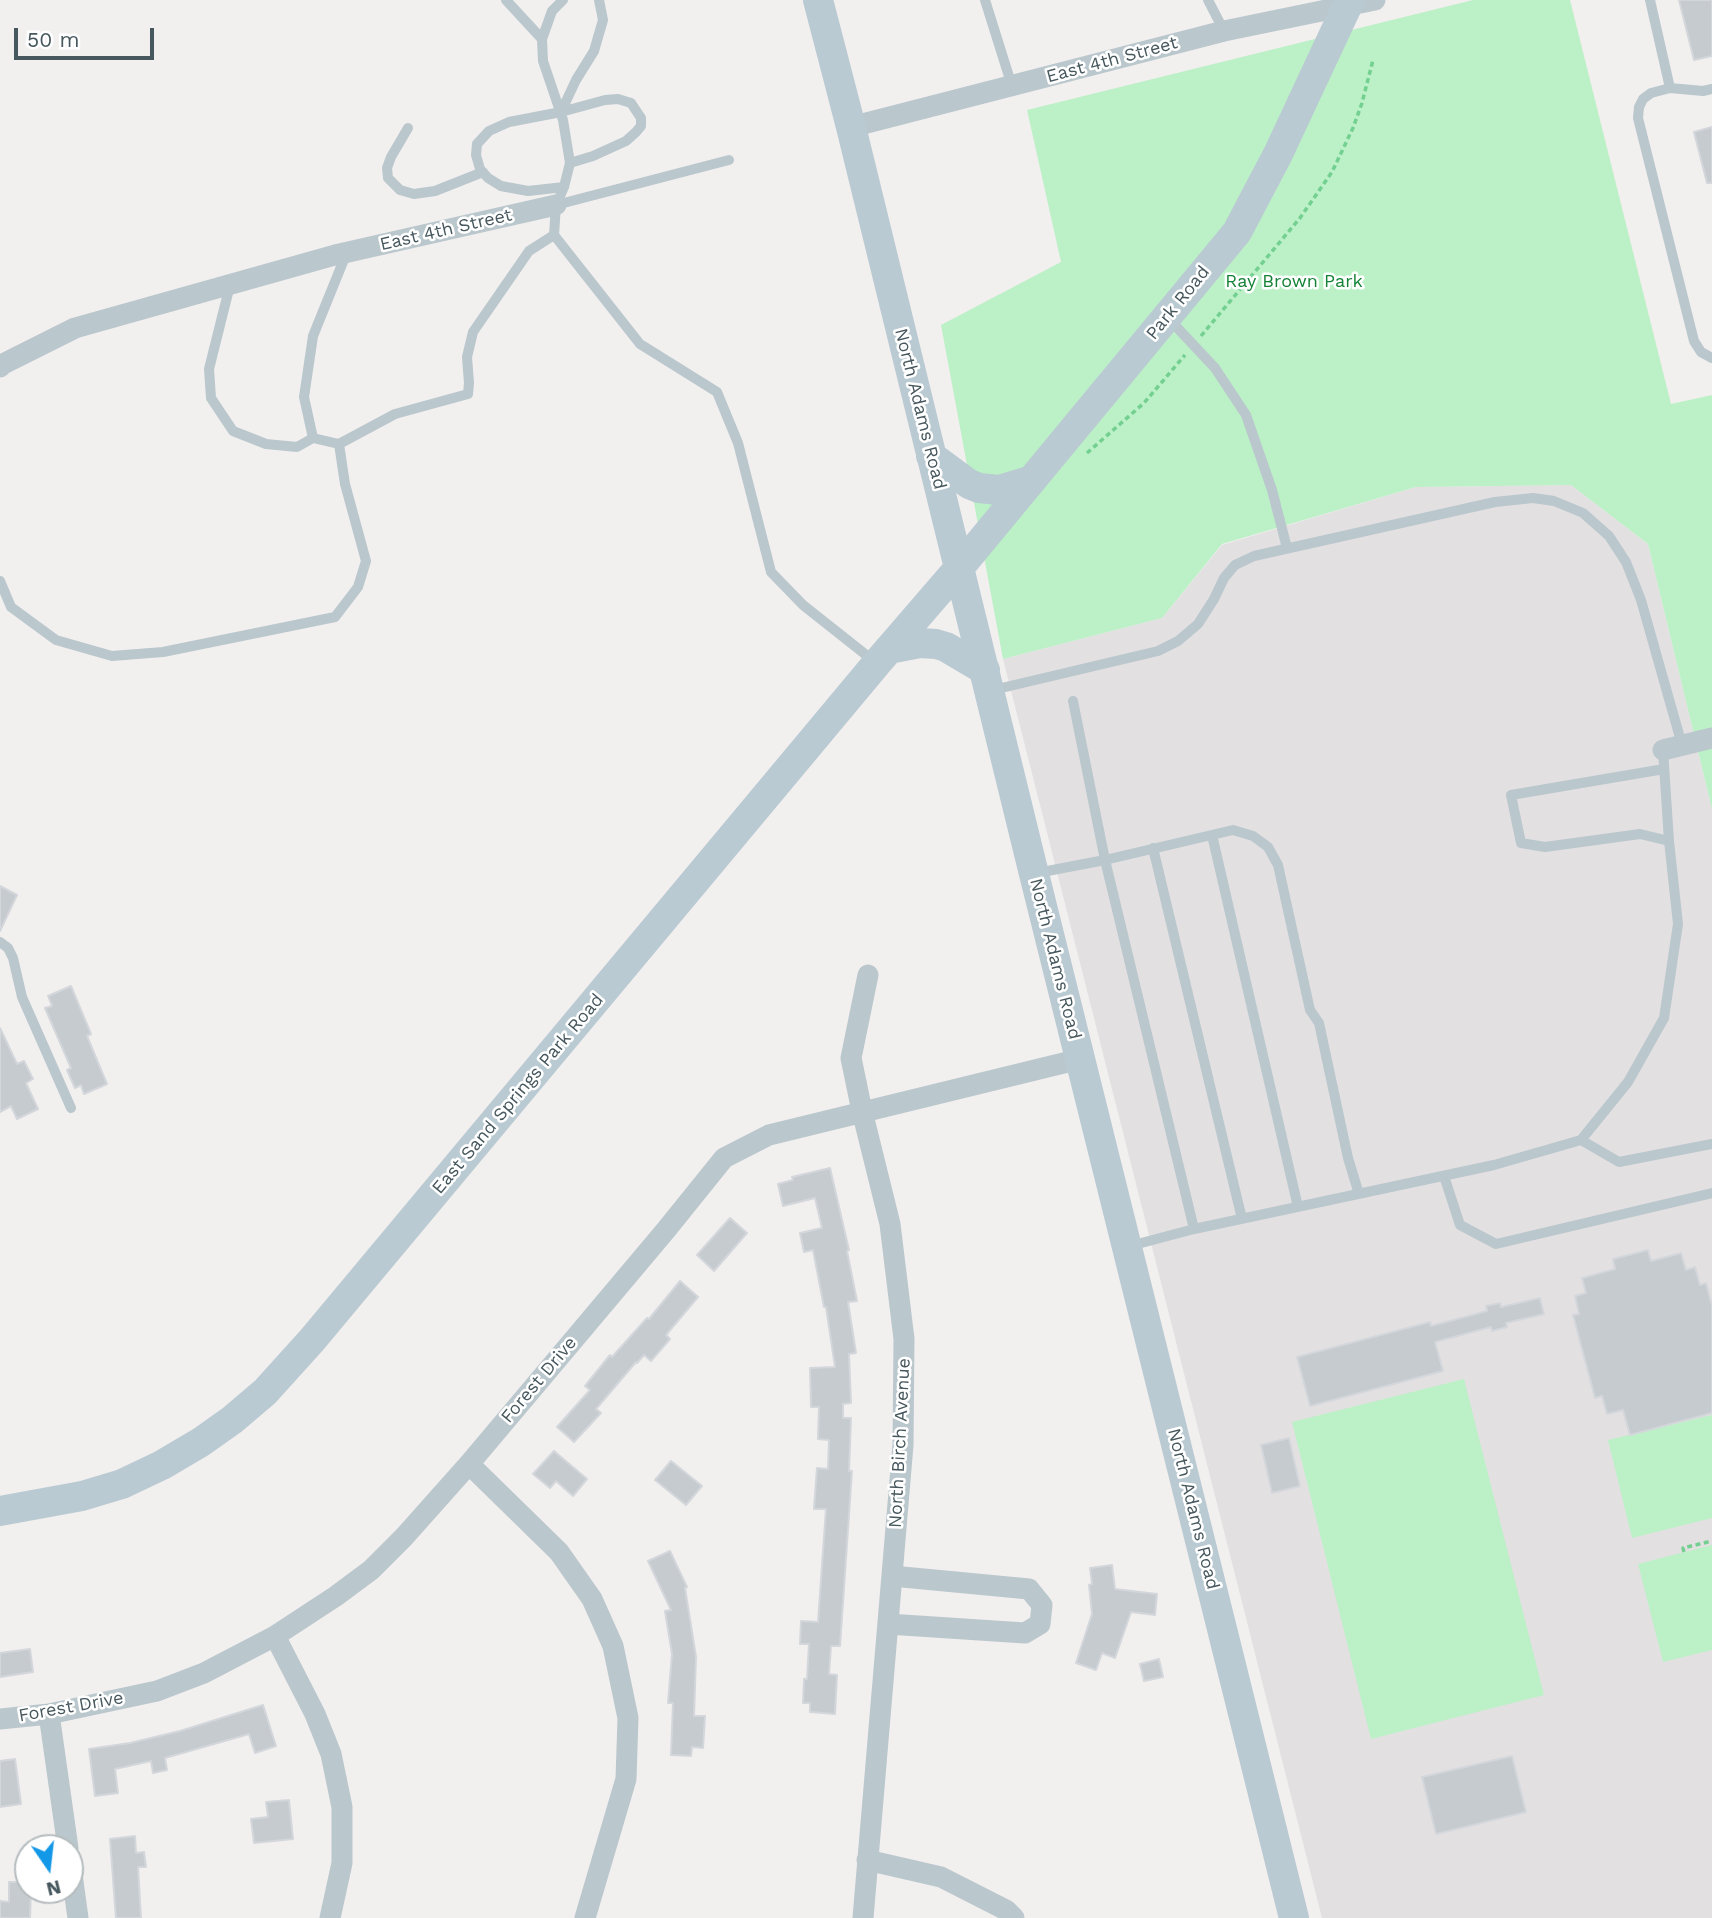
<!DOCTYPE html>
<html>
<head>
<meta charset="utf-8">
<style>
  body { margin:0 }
  #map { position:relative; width:1712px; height:1918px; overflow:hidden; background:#f2efef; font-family:"Work Sans",sans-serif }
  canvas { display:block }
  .north { position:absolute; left:14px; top:1834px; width:70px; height:70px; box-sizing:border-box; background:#fff; border:2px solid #b5bcbe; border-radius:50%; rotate:166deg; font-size:19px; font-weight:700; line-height:28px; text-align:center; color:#46575d }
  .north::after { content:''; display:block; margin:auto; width:24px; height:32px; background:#1397e7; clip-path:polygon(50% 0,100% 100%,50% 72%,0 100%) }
  .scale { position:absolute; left:14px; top:28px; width:140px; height:32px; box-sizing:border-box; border:4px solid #46575d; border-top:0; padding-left:9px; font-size:21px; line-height:24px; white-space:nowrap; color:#46575d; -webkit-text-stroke:5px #fff; paint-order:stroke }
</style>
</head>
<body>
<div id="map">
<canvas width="1712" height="1918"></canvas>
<div class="north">N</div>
<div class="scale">50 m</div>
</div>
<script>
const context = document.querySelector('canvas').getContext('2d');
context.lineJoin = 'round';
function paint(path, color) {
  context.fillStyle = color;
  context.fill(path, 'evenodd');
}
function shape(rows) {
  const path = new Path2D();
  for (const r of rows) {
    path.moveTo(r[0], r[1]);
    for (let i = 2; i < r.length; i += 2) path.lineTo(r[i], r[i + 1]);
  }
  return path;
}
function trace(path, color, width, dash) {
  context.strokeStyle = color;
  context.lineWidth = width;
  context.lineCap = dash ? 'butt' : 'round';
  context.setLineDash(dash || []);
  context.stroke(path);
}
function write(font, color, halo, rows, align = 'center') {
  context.font = font + ' "Work Sans",sans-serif';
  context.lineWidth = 5;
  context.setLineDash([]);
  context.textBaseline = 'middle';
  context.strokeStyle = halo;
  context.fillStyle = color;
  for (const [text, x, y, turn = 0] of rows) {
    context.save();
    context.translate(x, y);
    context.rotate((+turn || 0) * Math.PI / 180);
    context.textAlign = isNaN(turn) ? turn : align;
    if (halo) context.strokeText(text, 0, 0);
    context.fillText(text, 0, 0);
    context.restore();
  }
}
paint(shape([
  [1571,485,1648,544,1712,809,1712,1918,1322,1918,1003,659,1162,618,1222,545,1416,487]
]), '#e3e0e2');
paint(shape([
  [1473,0,1570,0,1671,404,1712,395,1712,809,1648,544,1571,485,1416,487,1222,544,1162,618,1003,659,941,325,1061,262,1027,110],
  [1464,1379,1544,1695,1371,1739,1292,1422],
  [1712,1415,1712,1518,1632,1538,1608,1440],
  [1712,1545,1712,1650,1663,1662,1638,1564]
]), '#bcf0c7');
const building = shape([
  [1679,0,1712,0,1712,56,1694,60,1679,0],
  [1712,127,1712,183,1707,183,1694,132,1712,127],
  [0,886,17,895,0,931,0,886],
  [71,986,91,1034,87,1036,107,1084,84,1094,81,1085,75,1088,67,1070,71,1068,45,1008,52,1006,48,996,71,986],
  [0,1028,17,1064,24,1061,33,1079,26,1083,38,1109,17,1119,11,1106,0,1112,0,1028],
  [830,1168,849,1250,847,1251,857,1301,848,1302,856,1353,849,1354,851,1403,843,1404,843,1418,851,1418,849,1471,852,1471,840,1646,831,1646,829,1674,837,1675,835,1714,810,1712,810,1703,803,1703,804,1679,807,1679,809,1644,800,1644,801,1621,818,1622,826,1509,814,1509,817,1468,828,1469,829,1440,818,1439,819,1407,811,1407,810,1368,835,1367,826,1307,824,1307,813,1250,804,1252,800,1233,822,1228,815,1198,783,1206,778,1184,793,1180,792,1177,830,1168],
  [730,1218,747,1233,714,1271,697,1255,730,1218],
  [1648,1250,1651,1261,1681,1253,1686,1270,1695,1267,1700,1285,1706,1283,1712,1306,1712,1413,1630,1435,1623,1410,1607,1414,1602,1396,1595,1398,1573,1315,1579,1314,1575,1296,1586,1293,1582,1278,1615,1269,1613,1259,1648,1250],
  [680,1281,698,1297,666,1335,670,1339,651,1361,644,1355,637,1363,636,1362,596,1409,601,1413,574,1442,557,1427,590,1390,585,1386,610,1355,612,1357,647,1318,649,1319,680,1281],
  [1540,1298,1544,1314,1506,1323,1507,1327,1492,1331,1491,1327,1435,1342,1443,1371,1310,1406,1297,1357,1430,1322,1431,1326,1487,1311,1486,1306,1500,1303,1501,1307,1540,1298],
  [1289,1438,1300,1486,1272,1493,1261,1445,1289,1438],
  [554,1451,587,1479,573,1496,556,1481,550,1488,533,1474,554,1451],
  [671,1461,702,1486,686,1505,655,1480,671,1461],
  [670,1551,687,1587,685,1588,696,1657,694,1716,705,1716,703,1748,692,1747,691,1756,671,1755,673,1703,668,1703,672,1654,665,1611,671,1610,648,1561,670,1551],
  [1112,1565,1115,1589,1157,1594,1155,1615,1131,1612,1115,1658,1102,1653,1096,1670,1076,1663,1092,1614,1089,1585,1092,1584,1090,1568,1112,1565],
  [30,1649,33,1672,0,1677,0,1653,30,1649],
  [1159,1659,1163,1677,1144,1681,1140,1664,1159,1659],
  [263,1705,276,1746,255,1753,249,1734,165,1758,167,1770,153,1773,151,1761,115,1769,118,1793,95,1796,89,1749,130,1743,180,1731,263,1705],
  [1512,1756,1526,1812,1436,1834,1422,1777,1512,1756],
  [15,1759,21,1804,0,1807,0,1761,15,1759],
  [289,1800,293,1839,254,1843,251,1819,268,1817,266,1802,289,1800],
  [135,1836,136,1853,144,1852,146,1867,138,1867,141,1918,116,1918,110,1839,135,1836],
  [9,1882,28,1882,28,1890,31,1890,30,1918,0,1918,0,1901,9,1902,9,1882]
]);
paint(building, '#c6cbcf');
trace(building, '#d3d7db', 2);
trace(shape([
  [1201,336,1300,218,1332,172,1353,128,1362,103,1373,60],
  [1087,453,1144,403,1185,355],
  [1684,1552,1683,1548,1712,1541]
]), '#73d091', 3.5, [5, 3.5]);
trace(shape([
  [506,0,542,39],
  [563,0,552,11,542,39,543,61,563,120,570,163,564,187,556,205,554,235,640,344,717,392,738,443,771,572,803,605,875,662],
  [985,0,1012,86],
  [1208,0,1224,31],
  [1650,0,1670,88,1703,91,1712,89],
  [1670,88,1651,93,1643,99,1639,107,1638,118,1694,341,1701,352,1712,358],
  [561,112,576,80,594,51,603,20,599,0],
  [408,128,391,157,387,168,388,178,400,190,414,194,435,191,483,172],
  [564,187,528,191,501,186,488,178,480,169,476,155,477,144,489,131,509,122,561,112,605,100,618,99,631,103,641,118,641,126,636,132,626,141,593,156,570,163],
  [556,205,729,160],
  [230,285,209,369,211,398,233,431,266,444,297,447,313,438],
  [1169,319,1215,368,1246,415,1272,490,1287,548],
  [339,444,313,438,304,397,313,336,347,252],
  [0,581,11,607,56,640,112,656,163,652,335,617,358,587,366,561,345,484,339,444,395,414,468,394,469,383,467,357,473,332,529,251,554,235],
  [993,690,1158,651,1178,641,1198,624,1214,599,1224,578,1235,565,1254,556,1495,502,1533,498,1554,501,1583,513,1609,536,1626,562,1641,600,1682,745],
  [1664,769,1511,795,1521,843,1545,847,1640,834,1669,841],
  [1212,835,1298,1207],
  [1153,848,1242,1219],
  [1037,873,1105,860,1073,701],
  [0,942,8,948,13,958,22,997,71,1108],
  [1581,1140,1619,1162,1712,1144],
  [1444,1176,1460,1225,1496,1244,1712,1193],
  [1194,1229,1105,860,1233,830,1253,836,1268,847,1278,865,1310,1010,1319,1023,1348,1158,1359,1194],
  [1130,1246,1194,1229,1494,1165,1581,1140,1628,1082,1664,1018,1678,924,1669,841,1663,750]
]), '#bac7cc', 10);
trace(shape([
  [851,127,1224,31,1375,0],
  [0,367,3,364,75,328,335,255,556,205],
  [1663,750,1712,738],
  [469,1464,559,1552,592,1599,613,1646,628,1718,626,1779,585,1918],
  [888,1624,1025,1633,1040,1624,1042,1605,1029,1589,892,1576],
  [275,1636,315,1714,331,1754,342,1807,342,1863,330,1918],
  [49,1714,68,1848],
  [0,1719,49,1714,157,1691,204,1673,275,1636,336,1596,371,1570,404,1537,469,1464,666,1230,724,1158,769,1135,1080,1059],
  [70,1860,78,1918],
  [867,1860,941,1877,1006,1910,1014,1918],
  [863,1918,903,1445,904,1339,890,1224,862,1111,851,1058,868,975]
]), '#bac7cc', 21);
trace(shape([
  [818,0,851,127,1034,874,1294,1918],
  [931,456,969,484,979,488,999,490,1032,480],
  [889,649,920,643,936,644,946,647,985,670],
  [0,1511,82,1496,122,1484,162,1465,201,1442,232,1420,265,1392,312,1340,877,663,959,568,1237,232,1278,154,1350,0]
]), '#bacad2', 30);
write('18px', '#46575d', '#fff', [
  ["East 4th Street",1112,60,-15],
  ["East 4th Street",446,230,-13],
  ["Park Road",1178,303,-51],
  ["North Adams Road",920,409,76],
  ["North Adams Road",1055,959,76],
  ["East Sand Springs Park Road",518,1094,-50],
  ["Forest Drive",539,1380,-50],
  ["North Birch Avenue",900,1443,-87],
  ["North Adams Road",1193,1509,76],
  ["Forest Drive",71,1707,-10]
]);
write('18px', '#148236', '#fff', [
  ["Ray Brown Park",1294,282]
]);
</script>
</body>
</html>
